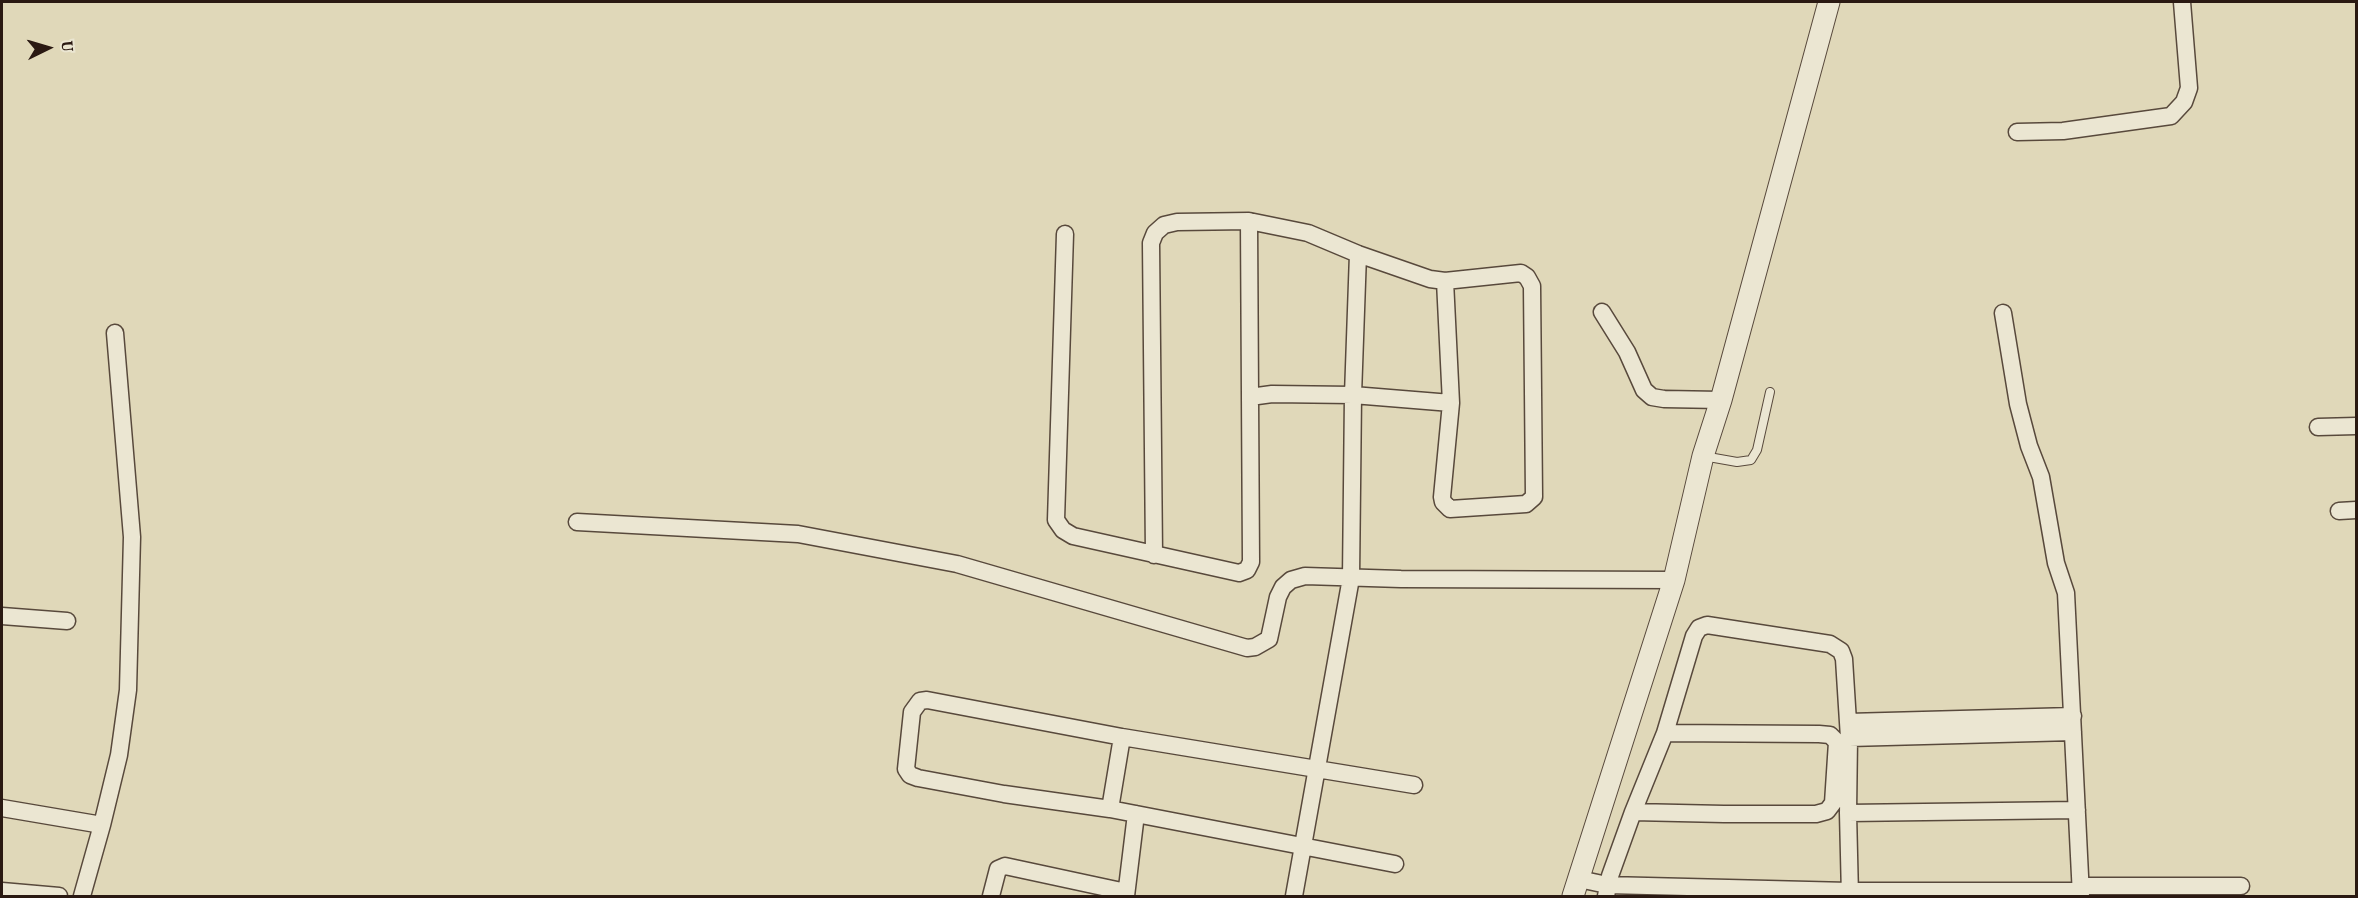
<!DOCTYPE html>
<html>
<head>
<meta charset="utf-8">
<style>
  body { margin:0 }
  #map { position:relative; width:2358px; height:898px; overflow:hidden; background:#e0d8b9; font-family:Vollkorn,serif }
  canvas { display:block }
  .frame { position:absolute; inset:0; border:3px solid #2a1912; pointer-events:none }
  .north { position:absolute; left:18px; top:18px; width:60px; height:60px; -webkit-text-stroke:4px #ebe6d2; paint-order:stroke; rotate:85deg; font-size:16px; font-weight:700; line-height:24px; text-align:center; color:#2a1912 }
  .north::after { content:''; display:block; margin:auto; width:21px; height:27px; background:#2a1912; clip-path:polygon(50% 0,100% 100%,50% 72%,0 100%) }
</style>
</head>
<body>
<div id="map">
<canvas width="2358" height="898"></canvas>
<div class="frame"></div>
<div class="north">U</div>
</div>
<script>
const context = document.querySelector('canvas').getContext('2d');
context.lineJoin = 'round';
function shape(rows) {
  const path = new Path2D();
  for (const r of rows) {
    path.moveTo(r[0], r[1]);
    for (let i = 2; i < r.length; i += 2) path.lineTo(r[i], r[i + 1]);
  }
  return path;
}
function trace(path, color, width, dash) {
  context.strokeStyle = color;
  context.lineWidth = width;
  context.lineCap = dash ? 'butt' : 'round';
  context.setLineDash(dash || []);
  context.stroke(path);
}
const service = shape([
  [1703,456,1737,462,1751,460,1757,450,1770,392]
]);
const minor = shape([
  [2017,132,2063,131,2171,116,2184,102,2189,88,2182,2],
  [1249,221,1250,397],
  [1065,234,1056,520,1063,530,1073,536,1239,573,1247,570,1251,562,1250,397,1272,394,1353,395,1451,403],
  [1602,312,1627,352,1644,390,1652,397,1664,399,1721,400],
  [2003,313,2018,404,2029,446,2041,477,2056,563,2066,593,2081,896],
  [2318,427,2356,426],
  [2339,511,2356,510],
  [577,522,798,534,957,564,1247,648,1255,647,1269,639,1278,597,1283,587,1291,580,1305,576,1401,579,1674,580],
  [1154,555,1151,243,1155,233,1164,225,1177,222,1249,221,1308,233,1358,254,1430,279,1445,281,1521,273,1527,277,1532,286,1534,497,1526,504,1450,509,1443,502,1442,497,1451,403,1445,281],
  [2,616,67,621],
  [1848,722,2073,716],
  [1665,733,1694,636,1699,628,1707,625,1830,644,1841,651,1844,659,1849,738,1848,813,2077,810],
  [1849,738,2073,732],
  [2,808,102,825,119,755,128,690,132,537,115,333],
  [1110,809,1122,737],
  [1848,813,1850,896],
  [1395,864,1110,809,1004,794,918,778,910,775,906,769,912,712,920,701,927,700,1122,737,1414,785],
  [1579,879,1607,885,1849,891,2080,891],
  [2080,886,2241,886],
  [2,891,59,896],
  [82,896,102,825],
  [991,896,998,869,1005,866,1126,892],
  [1126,896,1136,814],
  [1294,896,1351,578,1353,395,1358,254],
  [1606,896,1610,876,1633,812,1665,733,1819,734,1830,735,1837,742,1833,803,1827,811,1816,814,1724,814,1633,812]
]);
const tertiary = shape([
  [1573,896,1674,580,1703,456,1721,400,1829,2]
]);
trace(service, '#58493c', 10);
trace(minor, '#58493c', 19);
trace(tertiary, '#58493c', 23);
trace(service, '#ebe6d2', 8);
trace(minor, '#ebe6d2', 16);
trace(tertiary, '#ebe6d2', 21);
</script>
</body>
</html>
